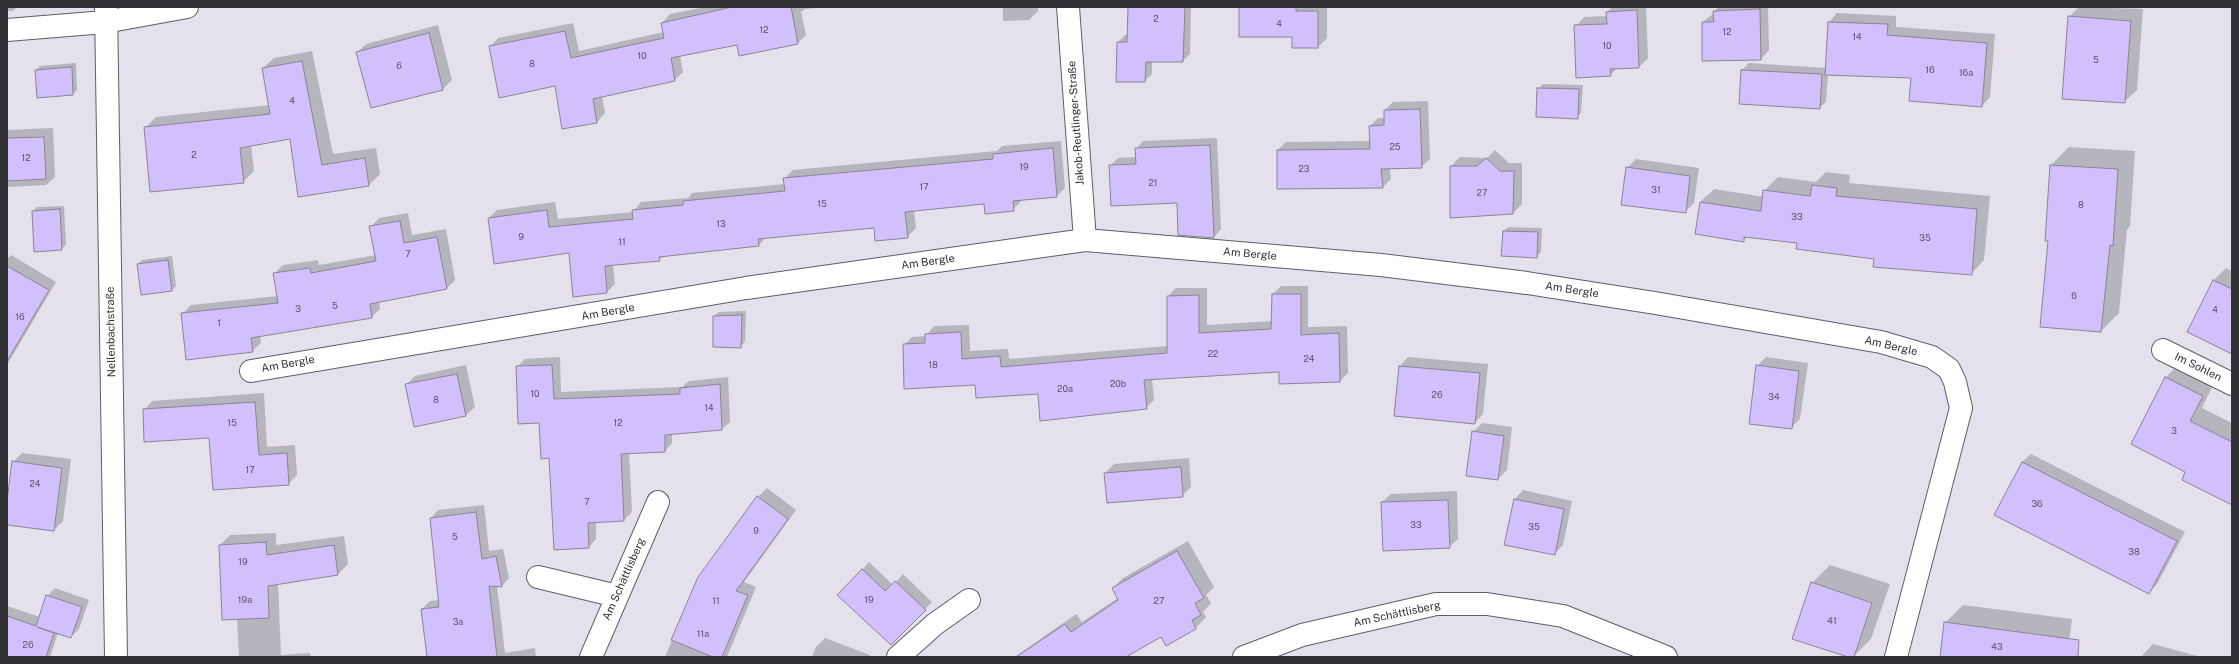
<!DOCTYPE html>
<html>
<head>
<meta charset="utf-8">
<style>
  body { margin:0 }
  #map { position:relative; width:2239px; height:664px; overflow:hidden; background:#e4e1ec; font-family:"Public Sans",sans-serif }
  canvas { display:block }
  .frame { position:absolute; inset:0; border:8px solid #323136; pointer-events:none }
</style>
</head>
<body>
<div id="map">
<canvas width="2239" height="664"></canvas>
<div class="frame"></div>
</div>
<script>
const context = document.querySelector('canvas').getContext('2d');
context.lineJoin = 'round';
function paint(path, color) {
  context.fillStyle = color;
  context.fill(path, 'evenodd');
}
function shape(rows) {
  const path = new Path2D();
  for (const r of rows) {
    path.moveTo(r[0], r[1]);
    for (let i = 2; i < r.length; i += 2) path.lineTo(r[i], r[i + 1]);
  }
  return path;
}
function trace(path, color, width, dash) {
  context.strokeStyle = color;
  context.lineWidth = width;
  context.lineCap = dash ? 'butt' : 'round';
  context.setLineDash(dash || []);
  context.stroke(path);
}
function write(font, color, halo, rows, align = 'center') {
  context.font = font + ' "Public Sans",sans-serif';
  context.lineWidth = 3;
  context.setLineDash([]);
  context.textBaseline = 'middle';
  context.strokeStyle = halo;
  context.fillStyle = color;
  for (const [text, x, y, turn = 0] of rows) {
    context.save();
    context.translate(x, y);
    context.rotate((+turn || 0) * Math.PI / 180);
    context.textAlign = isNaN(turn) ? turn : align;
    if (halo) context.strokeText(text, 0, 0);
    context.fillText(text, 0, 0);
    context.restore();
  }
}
paint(shape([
  [7,7,17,7,13,11,7,11],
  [705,7,825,7,805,9,801,12,806,35,798,43,737,44,680,56,683,72,675,80,602,96,605,113,597,122,556,85,490,47,498,38,573,23,579,51,664,32,662,23,670,14],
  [1003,7,1038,7,1038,11,1029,20,1003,21],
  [1129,7,1191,7,1190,54,1183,61,1152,61,1152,74,1145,81,1118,42,1125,35,1128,35],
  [1240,7,1327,7,1327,38,1318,47,1293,47,1293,36],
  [1612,7,1646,7,1648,58,1639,67,1618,67,1610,75,1576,26,1584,17,1608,16,1607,12],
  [1718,7,1768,7,1769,50,1761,59,1703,22,1714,13],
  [2079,7,2143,9,2137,90,2124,102,2069,17],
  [1837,13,1896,16,1896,27,1995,34,1990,97,1982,106,1912,77,1828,74,1826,102,1819,108,1740,103,1742,70,1749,63,1826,68,1829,22],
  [438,25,452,80,443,89,371,107,357,53,366,44],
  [312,51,333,154,376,148,380,174,369,185,299,195,291,138,251,145,254,171,243,182,145,128,156,117,270,105,263,68,274,58],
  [76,63,77,90,73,94,36,70,40,66],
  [1543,84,1583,85,1581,113,1577,117,1538,89],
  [1428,101,1430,159,1421,167,1390,168,1391,179,1383,187,1278,150,1286,142,1370,141,1370,126,1378,118,1385,118,1385,110,1393,102],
  [53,128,55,177,46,185,7,187,7,130],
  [1217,138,1221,229,1214,237,1178,202,1110,166,1118,158,1136,157,1136,149,1143,141],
  [1061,141,1065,188,1057,196,1022,200,1013,210,985,203,914,210,916,228,907,237,875,227,766,237,759,245,664,256,659,260,613,265,615,284,607,292,570,252,489,218,497,210,555,202,558,219,633,212,641,202,688,198,692,193,785,184,784,179,793,170,997,151,1002,146],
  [2069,147,2135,151,2130,226,2127,230,2119,313,2101,331,2050,240,2051,165],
  [1495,150,1509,163,1522,163,1522,204,1513,213,1451,166,1460,157,1487,158],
  [1636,159,1699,168,1694,203,1685,212,1627,168],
  [1826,172,1850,175,1849,183,1990,196,1984,260,1971,274,1875,259,1798,242,1747,237,1743,241,1696,233,1700,202,1714,189,1764,197,1764,191,1778,177,1816,182],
  [64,206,66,245,61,249,33,211,37,207],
  [408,213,412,235,446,229,455,280,446,289,379,302,380,309,372,317,260,335,261,343,252,351,182,314,191,305,278,296,274,274,283,265,318,260,319,265,376,255,371,227,379,218],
  [1508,227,1542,228,1541,252,1536,257,1504,231],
  [11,255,56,282,7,365,7,259],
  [172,256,176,286,172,290,138,264,142,260],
  [2226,268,2232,271,2232,342,2189,331,2214,280],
  [1281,286,1308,286,1308,327,1347,326,1348,373,1340,381,1280,383,1280,371,1152,379,1154,400,1146,408,976,384,904,345,912,337,926,336,934,326,969,325,970,351,1008,349,1009,359,1168,346,1168,296,1176,288,1207,288,1207,325,1272,321,1273,294],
  [746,311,745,342,741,346,714,316,719,312],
  [560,357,561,392,682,387,689,381,728,377,730,422,722,429,672,434,672,443,665,451,629,453,632,512,624,520,596,521,596,539,589,547,550,457,540,422,517,367,525,359],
  [1408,357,1488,364,1483,414,1475,423,1400,366],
  [1766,357,1808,363,1800,419,1791,428,1757,366],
  [466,365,475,407,466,415,406,385,415,376],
  [2178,365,2214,383,2202,408,2232,423,2232,504,2166,377],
  [264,393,267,447,295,445,297,475,288,484,210,437,144,410,152,401],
  [1482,423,1512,427,1507,470,1498,479,1473,432],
  [22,453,71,459,63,521,54,530,7,524,13,462],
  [2031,454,2185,532,2157,584,2149,593,2022,462],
  [1189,458,1191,487,1182,496,1105,473,1114,464],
  [767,488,796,510,744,582,756,587,727,657,665,657,699,577,758,497],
  [1523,490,1572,501,1563,545,1554,554,1515,499],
  [1457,491,1458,539,1449,547,1382,502,1391,494],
  [484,505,489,551,503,549,509,578,502,586,497,586,505,653,535,648,536,657,428,657,422,609,430,601,439,600,431,518,438,510],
  [276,533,276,545,344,536,348,564,338,574,278,583,281,655,310,653,311,657,239,657,237,618,220,545,230,535],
  [1188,541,1214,587,1206,595,1211,603,1203,612,1206,617,1196,628,1167,644,1162,635,1117,657,1015,657,1076,614,1082,622,1118,598,1113,588,1123,578],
  [869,562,893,585,903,574,932,602,903,632,862,570],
  [1830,565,1890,584,1871,639,1853,657,1851,657,1812,583],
  [55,588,89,600,79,629,71,637,58,633,50,657,7,657,7,606,40,617,47,596],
  [1963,605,2072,619,2067,657,1941,657,1945,623],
  [825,638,870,655,869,657,812,657,816,647],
  [2153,644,2201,657,2141,657]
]), '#0003');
const building = shape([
  [732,7,791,7,798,44,739,56,737,45,671,58,675,81,593,99,597,123,562,129,555,86,499,98,489,46,565,31,571,58,664,38,661,23,732,7],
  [1128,7,1185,7,1183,62,1146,62,1145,82,1116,82,1117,42,1127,42,1128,7],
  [1239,7,1296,7,1296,11,1318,11,1318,48,1292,48,1292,37,1239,37,1239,7],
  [1760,9,1761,60,1702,61,1702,22,1714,22,1713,11,1760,9],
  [1637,10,1639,68,1610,69,1611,76,1576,78,1574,25,1607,24,1606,12,1637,10],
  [2068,16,2131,21,2125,103,2062,99,2068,16],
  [1828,22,1888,24,1887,35,1987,43,1982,107,1909,101,1911,78,1825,75,1828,22],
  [429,33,443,90,371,108,356,52,429,33],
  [302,61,322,165,365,158,369,186,298,197,290,139,240,148,244,183,150,192,144,127,270,114,262,68,302,61],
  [72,67,73,95,37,98,35,70,72,67],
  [1741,70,1822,74,1820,109,1739,104,1741,70],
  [1537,88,1579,89,1578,119,1536,117,1537,88],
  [1420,109,1422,168,1381,169,1383,188,1277,189,1277,150,1370,149,1369,126,1384,125,1384,110,1420,109],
  [44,137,46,179,7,181,7,138,44,137],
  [1210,145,1214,238,1178,235,1177,203,1111,206,1109,165,1136,164,1135,148,1210,145],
  [1053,148,1057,197,1013,201,1014,211,985,214,984,204,905,212,908,238,875,241,874,228,758,239,759,246,659,257,660,261,605,266,607,293,573,297,569,253,494,264,488,218,547,210,549,227,633,219,632,210,683,205,683,201,785,191,783,178,993,159,993,154,1053,148],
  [1486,158,1500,171,1514,171,1513,214,1450,218,1450,166,1477,166,1486,158],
  [2050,165,2118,169,2113,246,2110,245,2101,332,2040,327,2048,241,2045,241,2050,165],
  [1626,167,1690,176,1686,213,1621,205,1626,167],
  [1812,185,1837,188,1836,196,1977,209,1972,275,1873,267,1874,259,1796,249,1797,243,1744,237,1744,242,1695,234,1700,202,1761,211,1763,190,1810,196,1812,185],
  [60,209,62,250,34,252,32,211,60,209],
  [400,221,404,243,437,237,447,289,370,304,372,318,251,338,253,352,186,360,181,313,278,303,273,273,310,268,311,273,376,261,369,226,400,221],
  [1503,231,1538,232,1537,258,1501,256,1503,231],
  [168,260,172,291,141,295,137,264,168,260],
  [7,266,49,290,7,361,7,266],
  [2213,280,2232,289,2232,354,2187,332,2213,280],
  [1272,294,1301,294,1301,335,1339,333,1340,382,1279,384,1279,372,1144,380,1147,409,1040,421,1038,394,976,398,975,385,904,389,903,344,925,343,925,334,961,332,962,359,1000,356,1001,367,1167,353,1167,296,1199,295,1199,333,1271,329,1272,294],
  [742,315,741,348,713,347,713,316,742,315],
  [552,365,554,399,680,394,680,388,720,384,722,430,665,435,665,452,621,454,624,521,588,523,589,548,554,550,549,458,541,459,539,423,518,424,516,366,552,365],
  [1756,365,1799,371,1792,429,1749,424,1756,365],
  [1399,366,1480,373,1475,424,1394,416,1399,366],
  [457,374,466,416,414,427,405,384,457,374],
  [2165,377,2203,396,2190,421,2232,442,2232,505,2182,480,2185,472,2131,444,2165,377],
  [255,402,259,455,287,453,289,485,213,490,209,438,144,442,143,409,255,402],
  [1472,431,1504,436,1498,480,1466,476,1472,431],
  [12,461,62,468,54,531,7,525,7,501,12,461],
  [2022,462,2177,541,2149,594,1994,515,2022,462],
  [1181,467,1183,497,1107,503,1104,473,1181,467],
  [757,496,788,519,736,591,748,595,722,657,713,657,671,640,698,577,757,496],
  [1514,499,1564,509,1555,555,1504,545,1514,499],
  [1448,500,1450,548,1383,551,1381,502,1448,500],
  [476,512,482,559,496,556,502,587,489,586,497,657,427,657,421,609,439,607,430,518,476,512],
  [266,542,267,555,334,545,338,575,268,586,269,618,222,620,219,545,266,542],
  [1177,551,1204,598,1195,603,1201,615,1192,620,1196,629,1166,646,1161,637,1126,657,1016,657,1065,624,1071,632,1118,600,1112,588,1177,551],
  [862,569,885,591,895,581,926,610,891,645,837,595,862,569],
  [1811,582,1872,603,1854,657,1848,657,1792,639,1811,582],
  [46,595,82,607,71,638,37,627,54,633,46,657,7,657,7,616,36,626,46,595],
  [1944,622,2079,640,2078,657,1940,657,1944,622]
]);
paint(building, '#d2bffe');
trace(building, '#888590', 1);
const minor = shape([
  [106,7,116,657],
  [1068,7,1085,240],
  [7,30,105,22,187,7],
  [2163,350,2232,384],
  [251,371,746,288,1085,240,1381,265,1527,283,1655,303,1881,342,1932,357,1949,369,1955,382,1961,408,1896,657],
  [538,577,617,596],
  [591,657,658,502],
  [898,657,935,624,969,600],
  [1244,657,1302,635,1436,604,1487,604,1563,616,1666,657]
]);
trace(minor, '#605d67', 24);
trace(minor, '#fff', 22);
write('9px', '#5a5468', null, [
  ["2",1156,19],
  ["4",1279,24],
  ["12",764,30],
  ["12",1727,32],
  ["14",1857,37],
  ["10",1607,46],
  ["10",642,56],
  ["5",2096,60],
  ["8",532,64],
  ["6",399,66],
  ["16",1930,70],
  ["16a",1966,73],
  ["4",292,101],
  ["25",1395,147],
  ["2",194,155],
  ["12",26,158],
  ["19",1024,167],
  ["23",1304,169],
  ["21",1153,183],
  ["17",924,187],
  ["31",1656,190],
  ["27",1482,193],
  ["15",822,204],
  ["8",2081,205],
  ["33",1797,217],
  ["13",721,224],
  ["9",521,237],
  ["35",1925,238],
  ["11",622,242],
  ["7",408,254],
  ["6",2074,296],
  ["5",335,306],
  ["3",298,309],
  ["4",2215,310],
  ["16",20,317],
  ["1",219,323],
  ["22",1213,354],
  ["24",1309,359],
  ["18",933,365],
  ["20b",1118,384],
  ["20a",1065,389],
  ["10",535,394],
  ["26",1437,395],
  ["34",1774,397],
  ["8",436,400],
  ["14",709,408],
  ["15",232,423],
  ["12",618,423],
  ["3",2174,431],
  ["17",250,470],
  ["24",35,484],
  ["7",587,502],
  ["36",2037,504],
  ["33",1416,525],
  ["35",1534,527],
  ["9",756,531],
  ["5",455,537],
  ["38",2134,552],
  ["19",243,562],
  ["19a",245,600],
  ["19",869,600],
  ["11",716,601],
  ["27",1159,601],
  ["41",1832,621],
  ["3a",458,622],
  ["11a",703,634],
  ["26",28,645],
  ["43",1997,647]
]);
write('11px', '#323136', '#fff', [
  ["Jakob-Reutlinger-Straße",1076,123,-94],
  ["Am Bergle",1250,254,5],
  ["Am Bergle",928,262,-8],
  ["Am Bergle",1572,290,9],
  ["Am Bergle",608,312,-10],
  ["Nellenbachstraße",111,332,-91],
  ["Am Bergle",1891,346,13],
  ["Am Bergle",288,364,-10],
  ["Im Sohlen",2198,367,26],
  ["Am Schättlisberg",624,579,-66],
  ["Am Schättlisberg",1397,614,-12]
]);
</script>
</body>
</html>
